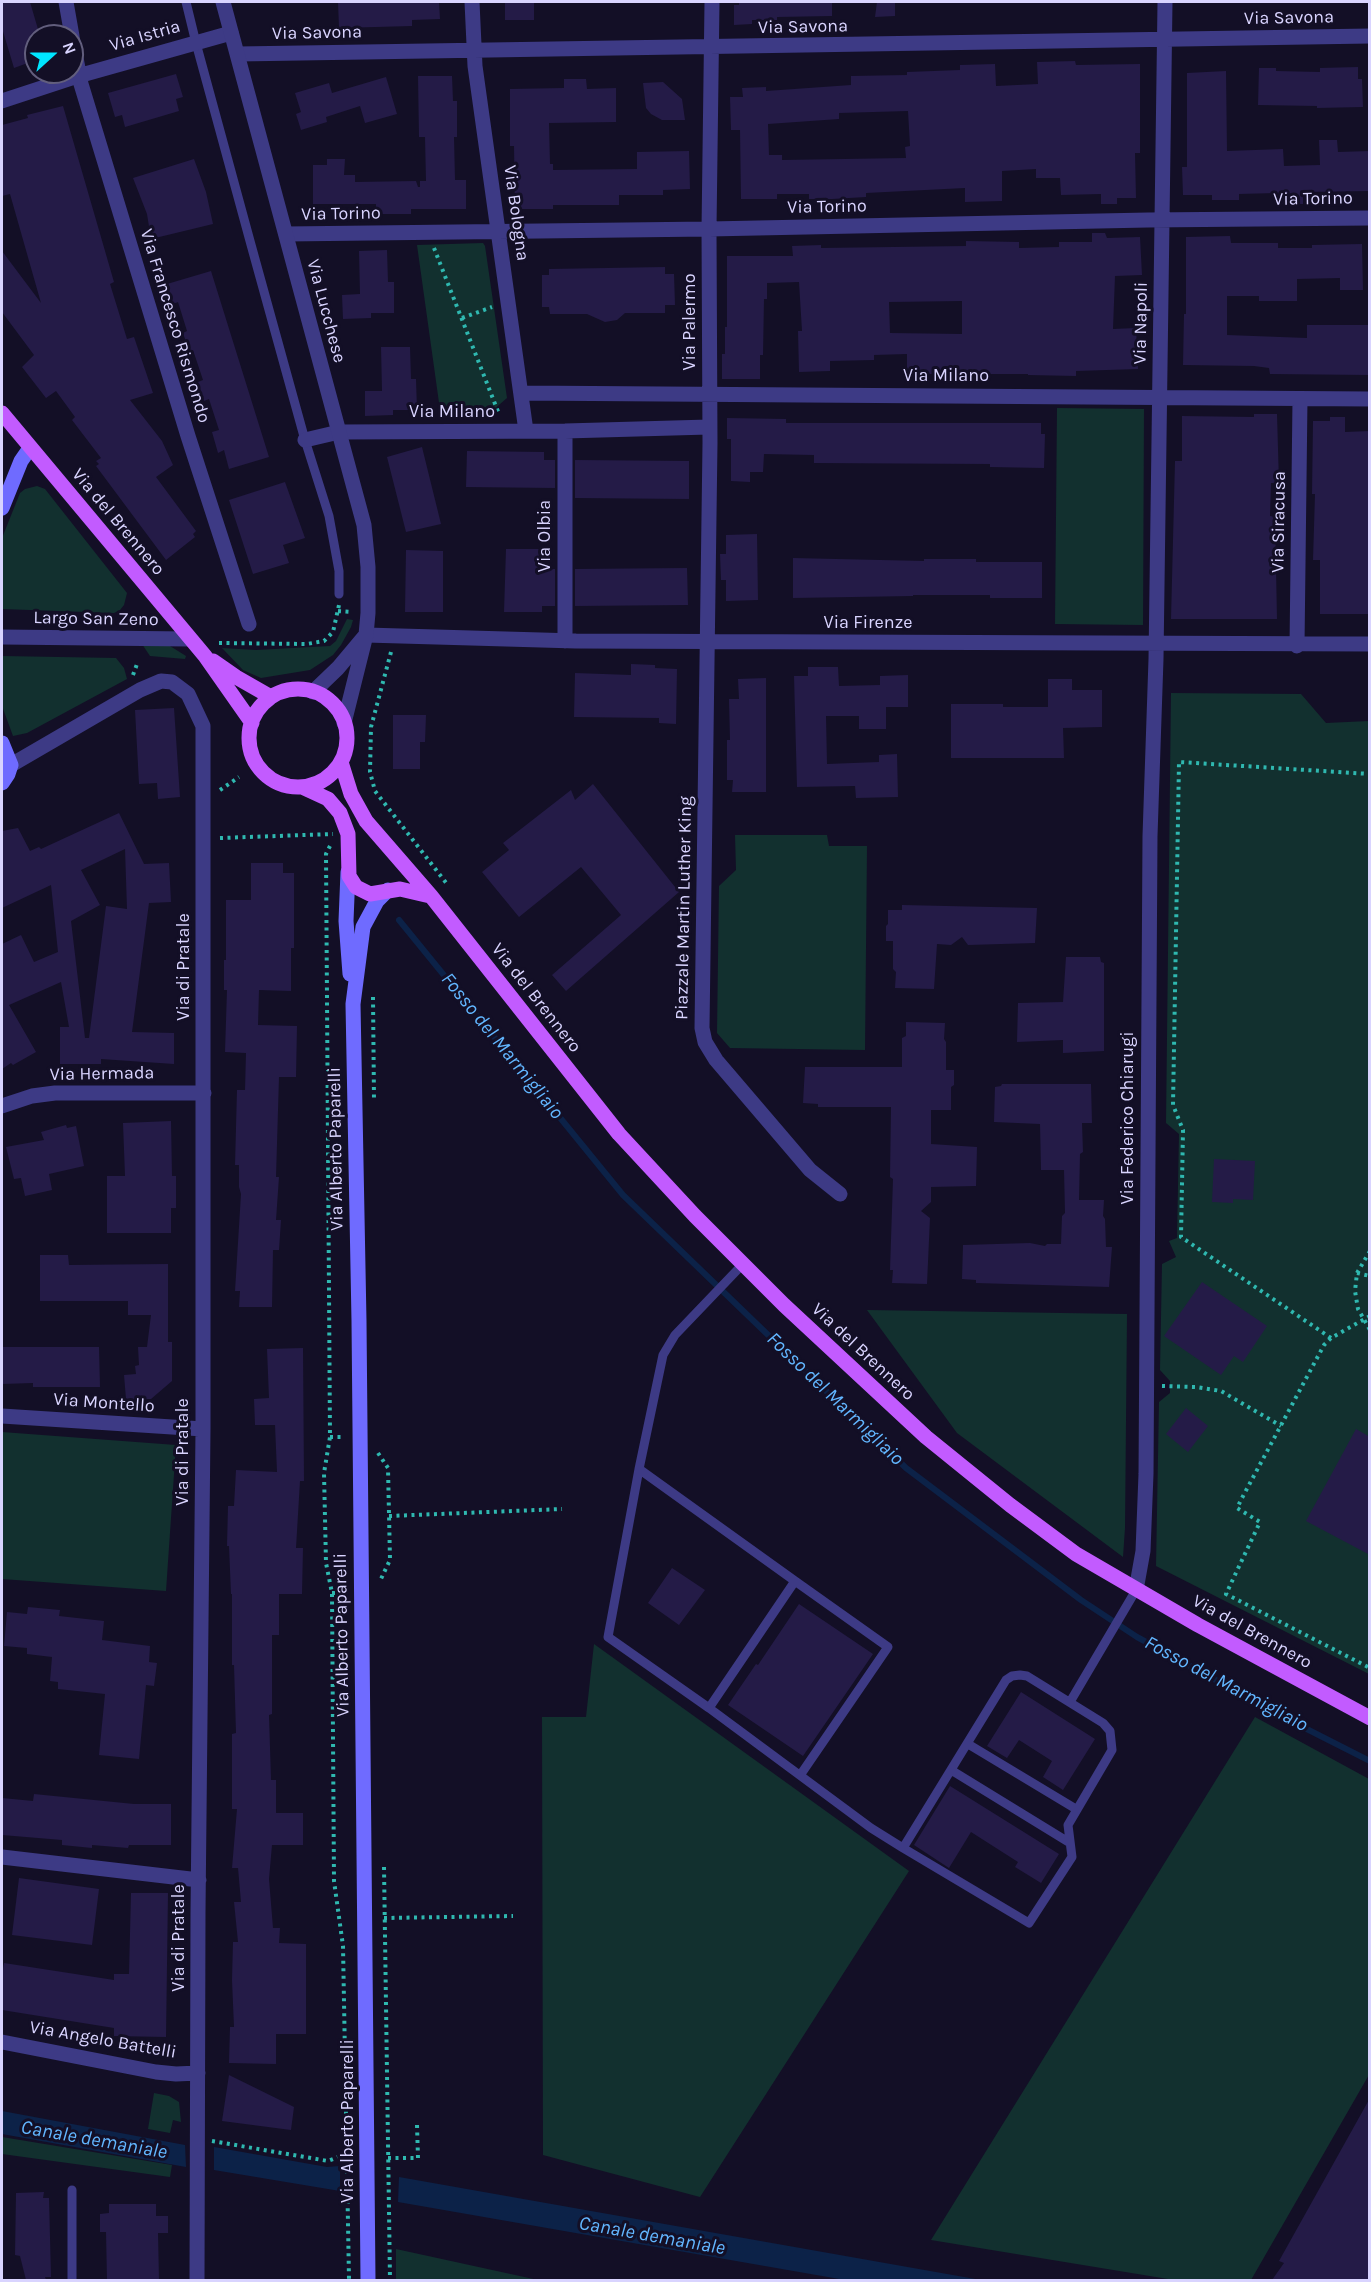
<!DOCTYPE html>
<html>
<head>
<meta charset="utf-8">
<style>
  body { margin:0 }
  #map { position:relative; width:1371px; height:2282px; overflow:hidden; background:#130f26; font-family:Karla,sans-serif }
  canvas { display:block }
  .frame { position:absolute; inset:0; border:3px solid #d9d4ff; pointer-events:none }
  .north { position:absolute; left:24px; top:24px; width:60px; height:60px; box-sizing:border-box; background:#130f26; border:2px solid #625e7d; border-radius:50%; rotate:69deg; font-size:16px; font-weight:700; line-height:24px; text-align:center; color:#d9d4ff }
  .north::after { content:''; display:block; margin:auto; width:21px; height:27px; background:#00e5ff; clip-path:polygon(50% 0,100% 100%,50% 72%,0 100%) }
</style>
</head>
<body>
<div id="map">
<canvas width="1371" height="2282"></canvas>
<div class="frame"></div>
<div class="north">N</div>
</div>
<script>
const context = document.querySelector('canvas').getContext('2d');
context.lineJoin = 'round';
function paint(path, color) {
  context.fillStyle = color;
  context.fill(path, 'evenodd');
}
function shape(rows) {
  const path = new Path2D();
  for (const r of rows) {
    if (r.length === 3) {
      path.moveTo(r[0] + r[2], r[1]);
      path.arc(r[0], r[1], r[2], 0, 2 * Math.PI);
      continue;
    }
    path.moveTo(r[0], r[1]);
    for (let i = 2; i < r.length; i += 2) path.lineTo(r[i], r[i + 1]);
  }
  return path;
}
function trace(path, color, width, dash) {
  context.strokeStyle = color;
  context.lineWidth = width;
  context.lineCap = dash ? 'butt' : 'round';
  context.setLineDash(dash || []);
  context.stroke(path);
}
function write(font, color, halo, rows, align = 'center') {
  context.font = font + ' Karla,sans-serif';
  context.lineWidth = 6;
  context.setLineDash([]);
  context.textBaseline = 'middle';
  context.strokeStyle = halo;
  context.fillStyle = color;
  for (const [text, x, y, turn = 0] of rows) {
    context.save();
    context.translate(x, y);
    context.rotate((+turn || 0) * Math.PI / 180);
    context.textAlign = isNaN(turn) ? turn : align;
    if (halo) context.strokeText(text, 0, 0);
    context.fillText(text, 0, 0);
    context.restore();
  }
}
paint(shape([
  [483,243,485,246,507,398,485,417,441,417,417,245],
  [1057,408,1144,409,1143,625,1055,624],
  [37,486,45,489,127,593,124,605,120,610,114,613,2,609,2,538,20,493,25,489],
  [347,619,353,620,351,627,341,645,333,655,310,670,261,678,243,670,222,648,256,650,330,646,336,641],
  [142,644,170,646,186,656,185,659,150,656],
  [2,656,116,658,124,668,127,679,27,733,13,736,2,706],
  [1171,693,1301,694,1326,723,1369,721,1369,1674,1156,1566,1159,1402,1170,1393,1170,1381,1160,1370,1162,1264,1176,1257,1169,1241,1177,1238,1179,1134,1166,1123],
  [735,835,827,835,829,846,867,846,865,1050,730,1048,717,1033,719,886,736,870],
  [867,1310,1127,1314,1125,1528,1123,1557,957,1433],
  [2,1432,176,1445,166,1591,2,1579],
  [594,1644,909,1871,700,2197,543,2155,542,1717,586,1717],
  [1255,1717,1369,1779,1370,2073,1251,2280,1174,2280,931,2240],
  [154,2093,169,2096,179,2102,181,2122,173,2120,170,2133,148,2129],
  [2,2137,172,2165,170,2177,2,2154],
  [396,2249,538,2280,396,2280]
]), '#12302f');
paint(shape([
  [2,2111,185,2145,186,2167,2,2134],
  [214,2147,327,2167,340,2166,340,2191,214,2170],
  [399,2177,981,2280,845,2280,398,2202]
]), '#0c2248');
trace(shape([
  [399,920,623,1195,906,1468,1081,1600,1137,1637,1289,1720,1370,1761]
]), '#0c2248', 6);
paint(shape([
  [2,2,30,2,40,36,36,36,36,60,14,68,2,28],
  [338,2,439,2,440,19,412,20,412,26,339,28],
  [505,2,534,2,534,20,505,20],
  [739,2,832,2,832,16,777,17,777,20,752,20,752,24,734,25,734,5,739,5],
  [877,2,895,2,895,16,875,17],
  [1075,61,1076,65,1140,64,1140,153,1135,153,1136,198,1117,198,1117,204,1101,204,1101,194,1061,195,1060,178,1036,178,1036,169,1002,171,1002,201,965,202,965,188,866,193,866,197,832,199,809,199,809,194,777,194,777,199,741,199,740,130,731,130,730,97,743,97,742,88,766,87,766,91,851,85,851,76,907,75,907,72,960,70,960,65,995,64,996,86,1038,84,1037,62],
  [908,111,910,146,905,147,906,158,782,160,782,155,769,155,768,124,839,119,839,113],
  [1358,67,1358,79,1362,79,1363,107,1317,108,1317,106,1258,105,1259,68,1276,68,1276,71,1320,72,1320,68],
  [1226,71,1227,151,1283,149,1284,166,1320,165,1319,140,1337,140,1338,152,1370,151,1370,191,1303,192,1303,204,1276,204,1276,193,1239,194,1239,200,1212,200,1212,195,1183,195,1182,167,1187,167,1187,73],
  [176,74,183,97,176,99,179,111,125,127,122,115,115,117,108,93],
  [418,76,452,76,453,101,457,101,457,137,454,137,455,180,466,180,466,209,411,209,411,214,376,214,376,204,313,204,313,165,327,165,327,159,345,159,344,175,355,175,355,182,416,181,418,187,420,187,420,181,426,181,425,137,419,137],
  [386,77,397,114,365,123,360,106,326,117,327,122,301,130,296,114,301,112,295,93,329,83,332,93],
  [564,79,586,79,587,89,616,88,616,122,549,123,550,164,553,164,553,170,637,169,637,152,689,151,690,189,663,190,663,195,619,195,619,205,553,205,553,209,515,209,514,146,510,146,510,89,564,88],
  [663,82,682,99,685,120,662,120,651,114,646,108,643,83],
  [63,106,114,282,110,284,127,339,134,337,153,393,130,400,162,441,173,465,156,477,196,531,193,534,195,537,166,560,96,466,99,464,96,461,101,458,72,420,75,417,56,391,46,398,22,367,34,355,2,312,2,251,41,303,10,194,2,196,2,125,28,118,27,115],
  [194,159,206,192,213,224,151,239,147,214,133,178],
  [1092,233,1105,233,1107,238,1140,237,1142,275,1115,276,1113,329,1136,328,1138,369,1076,371,1076,376,1028,375,1028,374,907,374,907,354,874,355,874,360,830,361,830,371,799,372,798,331,802,331,799,282,767,283,767,299,764,299,763,355,760,355,760,379,722,379,722,354,725,354,725,327,727,327,727,256,793,256,792,246,821,245,821,248,966,246,966,241,1019,242,1019,248,1059,247,1059,242,1092,242],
  [962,301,962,334,890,333,889,302],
  [1230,236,1231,243,1278,243,1278,248,1312,248,1312,245,1362,244,1363,290,1340,290,1340,278,1297,279,1297,301,1259,301,1259,296,1227,296,1227,335,1307,338,1307,325,1370,325,1370,375,1270,374,1269,368,1254,366,1183,365,1184,314,1186,314,1186,237],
  [387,250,388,282,394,282,394,313,371,313,371,318,343,319,342,295,360,294,359,251],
  [665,267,665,274,674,274,675,305,665,305,665,313,625,313,617,320,605,322,587,314,550,314,549,307,542,307,542,275,549,275,549,269],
  [211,271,269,457,229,469,224,450,218,453,212,432,219,430,209,399,204,401,198,382,203,380,193,350,189,351,183,333,187,331,178,302,173,304,167,284],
  [381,347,410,347,411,379,416,379,417,410,393,410,393,415,365,416,365,391,382,391],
  [1254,414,1277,414,1279,483,1271,483,1270,516,1275,517,1277,619,1171,619,1175,461,1182,461,1182,416,1254,417],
  [1330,417,1345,417,1345,432,1370,431,1370,614,1320,614,1320,560,1313,560,1315,494,1312,494,1313,421,1330,421],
  [727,418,786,419,786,423,1041,423,1041,434,1045,434,1044,468,990,467,990,464,814,463,814,455,764,454,763,472,750,472,750,482,731,481,731,439,727,439],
  [422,447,441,524,406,532,387,457],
  [467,451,544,452,544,460,555,460,555,488,466,487],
  [575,460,689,461,689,499,575,498],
  [285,482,305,538,283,545,289,563,253,574,229,500],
  [757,534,758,600,726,601,726,580,721,580,720,554,726,554,726,535],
  [506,549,542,549,542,569,555,569,555,606,542,606,542,612,504,612],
  [406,550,443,551,443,612,405,612],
  [793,558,924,561,924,559,976,559,976,562,1042,562,1042,598,990,598,990,595,913,595,913,596,793,598],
  [687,568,688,605,575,606,575,569],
  [631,664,655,665,655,668,677,669,676,724,659,723,659,718,574,717,575,673,631,675],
  [808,667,838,667,839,686,880,685,880,676,908,675,908,707,886,707,886,729,859,729,859,716,826,716,827,764,879,762,879,755,897,754,898,797,856,798,855,786,797,787,794,676,808,676],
  [766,678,766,792,732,792,733,780,727,780,727,740,730,740,729,699,739,699,738,679],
  [1048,679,1072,679,1072,690,1102,690,1102,727,1063,728,1064,758,951,758,951,704,1003,704,1003,707,1048,707],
  [174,708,180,797,158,799,157,783,139,784,135,710],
  [393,715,426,715,425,742,420,742,420,769,393,769],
  [593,784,679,892,566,991,552,975,621,915,581,867,519,917,482,872,509,850,503,843,571,790,575,800],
  [119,813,144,864,169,863,171,902,149,903,132,1032,174,1033,174,1064,101,1059,101,1064,60,1064,60,1027,69,1027,61,982,9,1005,36,1052,13,1065,11,1063,2,1069,2,944,21,935,34,962,58,952,51,885,2,908,2,831,18,828,30,851,39,847,41,849],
  [125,849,127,909,106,906,89,1038,85,1038,71,921,100,905,81,870],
  [251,863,283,863,283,873,294,873,294,948,291,948,291,991,259,990,258,1025,297,1026,296,1077,279,1077,276,1177,279,1177,276,1220,281,1220,279,1250,273,1250,272,1307,239,1307,240,1291,235,1291,241,1194,239,1187,239,1165,235,1165,237,1090,245,1090,246,1053,225,1052,227,990,224,990,224,960,226,960,226,900,251,900],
  [902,905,1037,908,1035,943,968,945,962,937,951,945,937,944,934,989,895,988,896,972,893,969,893,941,886,941,886,926,888,924,888,910,902,910],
  [1066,957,1100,957,1101,962,1104,963,1104,1051,1063,1053,1063,1040,1017,1042,1018,1003,1063,1002],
  [906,1022,945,1023,944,1039,946,1042,946,1070,954,1070,954,1085,951,1087,951,1110,931,1110,931,1144,977,1147,976,1186,931,1187,931,1202,921,1211,930,1218,927,1284,892,1283,893,1270,890,1270,893,1179,890,1177,891,1107,818,1107,818,1104,803,1103,805,1067,902,1067,902,1038,906,1036],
  [1002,1084,1091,1084,1092,1123,1082,1123,1083,1152,1080,1154,1079,1200,1104,1200,1103,1216,1105,1219,1106,1247,1112,1247,1109,1287,976,1283,976,1280,962,1279,963,1245,1030,1243,1045,1246,1047,1244,1061,1244,1062,1216,1065,1213,1064,1170,1041,1170,1040,1124,994,1122,995,1087,1001,1086],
  [171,1121,172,1176,176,1176,176,1208,171,1208,171,1233,107,1233,107,1176,125,1176,123,1123],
  [66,1125,67,1128,76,1126,84,1166,49,1174,52,1190,25,1196,21,1178,14,1179,6,1147,44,1140,41,1132],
  [1214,1159,1255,1161,1253,1200,1233,1199,1233,1203,1212,1202],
  [40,1255,68,1255,69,1265,168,1264,168,1342,172,1342,172,1381,151,1399,126,1399,124,1375,136,1374,135,1366,139,1365,138,1347,147,1347,151,1315,128,1315,128,1301,40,1301],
  [1202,1282,1267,1326,1243,1362,1234,1356,1221,1375,1164,1336],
  [2,1347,99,1347,100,1387,33,1387,33,1383,2,1384],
  [303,1348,304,1481,300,1481,296,1548,303,1548,302,1594,279,1594,279,1635,272,1635,272,1714,269,1715,271,1780,276,1780,276,1813,303,1813,303,1845,272,1845,269,1879,273,1928,280,1928,279,1943,306,1944,306,2034,276,2034,276,2064,229,2063,230,2027,234,2027,232,1980,233,1942,238,1942,234,1902,241,1902,238,1868,232,1868,237,1809,232,1809,232,1734,236,1733,234,1665,232,1665,232,1594,231,1594,229,1546,227,1546,228,1506,234,1506,236,1470,277,1472,275,1425,255,1425,254,1399,269,1398,267,1349],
  [1186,1408,1208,1426,1188,1452,1166,1434],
  [1356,1429,1370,1437,1370,1555,1306,1521],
  [672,1568,705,1590,679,1625,648,1603],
  [799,1604,873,1654,803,1756,728,1705,756,1664,758,1665],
  [28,1607,60,1610,59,1616,104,1621,102,1640,150,1646,149,1662,157,1663,154,1686,146,1685,139,1759,99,1755,105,1694,58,1689,58,1682,50,1681,52,1657,27,1654,27,1648,4,1646,7,1612,27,1614],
  [1021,1692,1095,1739,1063,1790,1043,1777,1052,1761,1019,1740,1007,1758,987,1746],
  [950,1786,1059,1854,1041,1883,1015,1867,1018,1862,971,1832,949,1868,914,1845],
  [34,1794,134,1804,171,1804,171,1845,129,1845,128,1848,92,1845,92,1848,62,1845,62,1840,2,1835,2,1798,33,1801],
  [19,1878,99,1889,92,1945,12,1935],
  [131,1893,168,1893,166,2037,114,2036,114,2028,2,2010,2,1974,4,1963,114,1980,114,1974,129,1974],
  [229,2075,294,2107,291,2130,222,2121],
  [1370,2098,1370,2280,1272,2280,1284,2263,1279,2261],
  [44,2192,43,2198,49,2198,51,2277,45,2277,46,2280,26,2280,20,2256,15,2255,16,2193],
  [109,2204,156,2204,156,2216,168,2216,168,2233,158,2233,159,2280,107,2280,106,2232,100,2232,100,2214,109,2213]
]), '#241b47');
trace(shape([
  [434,248,499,414],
  [462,318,492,307],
  [338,611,352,612],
  [219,643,307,644,324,641,333,632,339,605],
  [391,652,371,727,370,772,375,791,447,884],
  [133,675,137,664],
  [220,790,239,777],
  [220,838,333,834],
  [330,846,326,854,330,1437,324,1473,326,1563,332,1593,334,1881,343,1946,349,2279],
  [373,997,374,1100],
  [1370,1251,1357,1273,1355,1291,1358,1309,1370,1330],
  [1357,1273,1370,1276],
  [1370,1316,1331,1338,1324,1345,1242,1498,1237,1508,1260,1522,1226,1594,1370,1668],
  [1331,1338,1181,1237,1183,1130,1173,1105,1179,762,1370,774],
  [1162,1386,1196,1387,1221,1391,1281,1426],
  [330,1437,344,1437],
  [378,1453,388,1468,390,1560,380,1581],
  [389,1516,562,1509],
  [332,1593,346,1593],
  [384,1867,390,2280],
  [384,1918,513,1916],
  [212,2141,328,2161,348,2153],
  [388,2158,418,2158,417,2125]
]), '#2fb8b0', 4, [3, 4.5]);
trace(shape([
  [186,2,196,43,250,241,305,440,329,516,339,571,339,594],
  [639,1469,795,1581,709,1708,871,1828,903,1848,1006,1680,1012,1676,1020,1675,1027,1676,1103,1723,1110,1731,1112,1750,1068,1825,1072,1857,1029,1923,903,1848],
  [795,1581,888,1647,801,1774],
  [1070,1702,1136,1590],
  [709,1708,608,1637,639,1469,663,1355,675,1335,742,1265],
  [968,1744,1076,1809],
  [951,1770,1070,1843],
  [72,2190,72,2280]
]), '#3d3a85', 9);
trace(shape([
  [66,2,72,36],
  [472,2,475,66,526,431],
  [712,2,709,229,710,443,702,1028,705,1042,716,1060,810,1170,840,1194],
  [72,37,81,84,188,436,249,624],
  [238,54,1370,36],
  [2,101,78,76,231,33],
  [286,234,709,229,1148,220,1370,218],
  [521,393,1370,399],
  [305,440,339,432,565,431,709,427],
  [366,635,576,641,1370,644],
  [565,641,565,431],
  [1297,646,1300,399],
  [11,765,140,690,161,681,172,682,188,694,203,726,203,1429,198,1913,197,2280],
  [2,1106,32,1096,55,1093,204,1093],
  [2,1416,203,1429],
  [1136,1590,1143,1551,1146,1474,1150,836,1156,659,1165,2],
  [2,1857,199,1880],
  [2,2042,156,2072,176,2074,198,2073]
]), '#3d3a85', 15);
trace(shape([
  [223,2,364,525,368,567,368,613,366,635,344,723],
  [2,637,189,639],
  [313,692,338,668,364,637]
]), '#3d3a85', 15);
trace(shape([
  [2,508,21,461,30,448],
  [2,743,11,765,8,774,2,783],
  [348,872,346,921,350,974],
  [368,2280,359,1321,353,1004,363,927,377,901,388,890]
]), '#6f6bff', 15);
trace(shape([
  [2,413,205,656,252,723],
  [213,661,236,677,271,697],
  [298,738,49],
  [341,762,351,794,366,821,431,896,619,1134,695,1216,784,1305,926,1437,1010,1505,1076,1554,1198,1625,1370,1718],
  [302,787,328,799,340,813,348,834,349,876,356,887,370,894,400,889,430,896]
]), '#c25bff', 15);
write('18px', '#d9d4ff', '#130f26', [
  ["Via Savona",1289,18,-1],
  ["Via Savona",803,27,-1],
  ["Via Savona",317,33,-1],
  ["Via Istria",145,36,-16],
  ["Via Torino",1313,199,-1],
  ["Via Torino",827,207,-1],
  ["Via Bologna",516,213,82],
  ["Via Torino",341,214,-1],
  ["Via Lucchese",326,311,75],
  ["Via Palermo",690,322,-90],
  ["Via Napoli",1141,323,-89],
  ["Via Francesco Rismondo",175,326,73],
  ["Via Milano",946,376],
  ["Via Milano",452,412],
  ["Via del Brennero",118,522,50],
  ["Via Siracusa",1279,522,-89],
  ["Via Olbia",545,536,-90],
  ["Largo San Zeno",96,619,1],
  ["Via Firenze",868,623],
  ["Piazzale Martin Luther King",684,908,-89],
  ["Via di Pratale",184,967,-90],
  ["Via del Brennero",536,998,52],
  ["Via Hermada",102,1074,-1],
  ["Via Federico Chiarugi",1128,1118,-90],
  ["Via Alberto Paparelli",336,1149,-91],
  ["Via del Brennero",863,1352,43],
  ["Via Montello",104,1403,4],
  ["Via di Pratale",183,1452,-90],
  ["Via del Brennero",1252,1632,29],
  ["Via Alberto Paparelli",342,1635,-91],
  ["Via di Pratale",179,1938,-90],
  ["Via Angelo Battelli",103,2040,10],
  ["Via Alberto Paparelli",348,2121,-90]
]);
write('italic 20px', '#62b6ff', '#130f26', [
  ["Fosso del Marmigliaio",502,1046,51],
  ["Fosso del Marmigliaio",835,1399,44],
  ["Fosso del Marmigliaio",1226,1684,28],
  ["Canale demaniale",94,2140,10],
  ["Canale demaniale",652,2236,10]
]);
</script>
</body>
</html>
